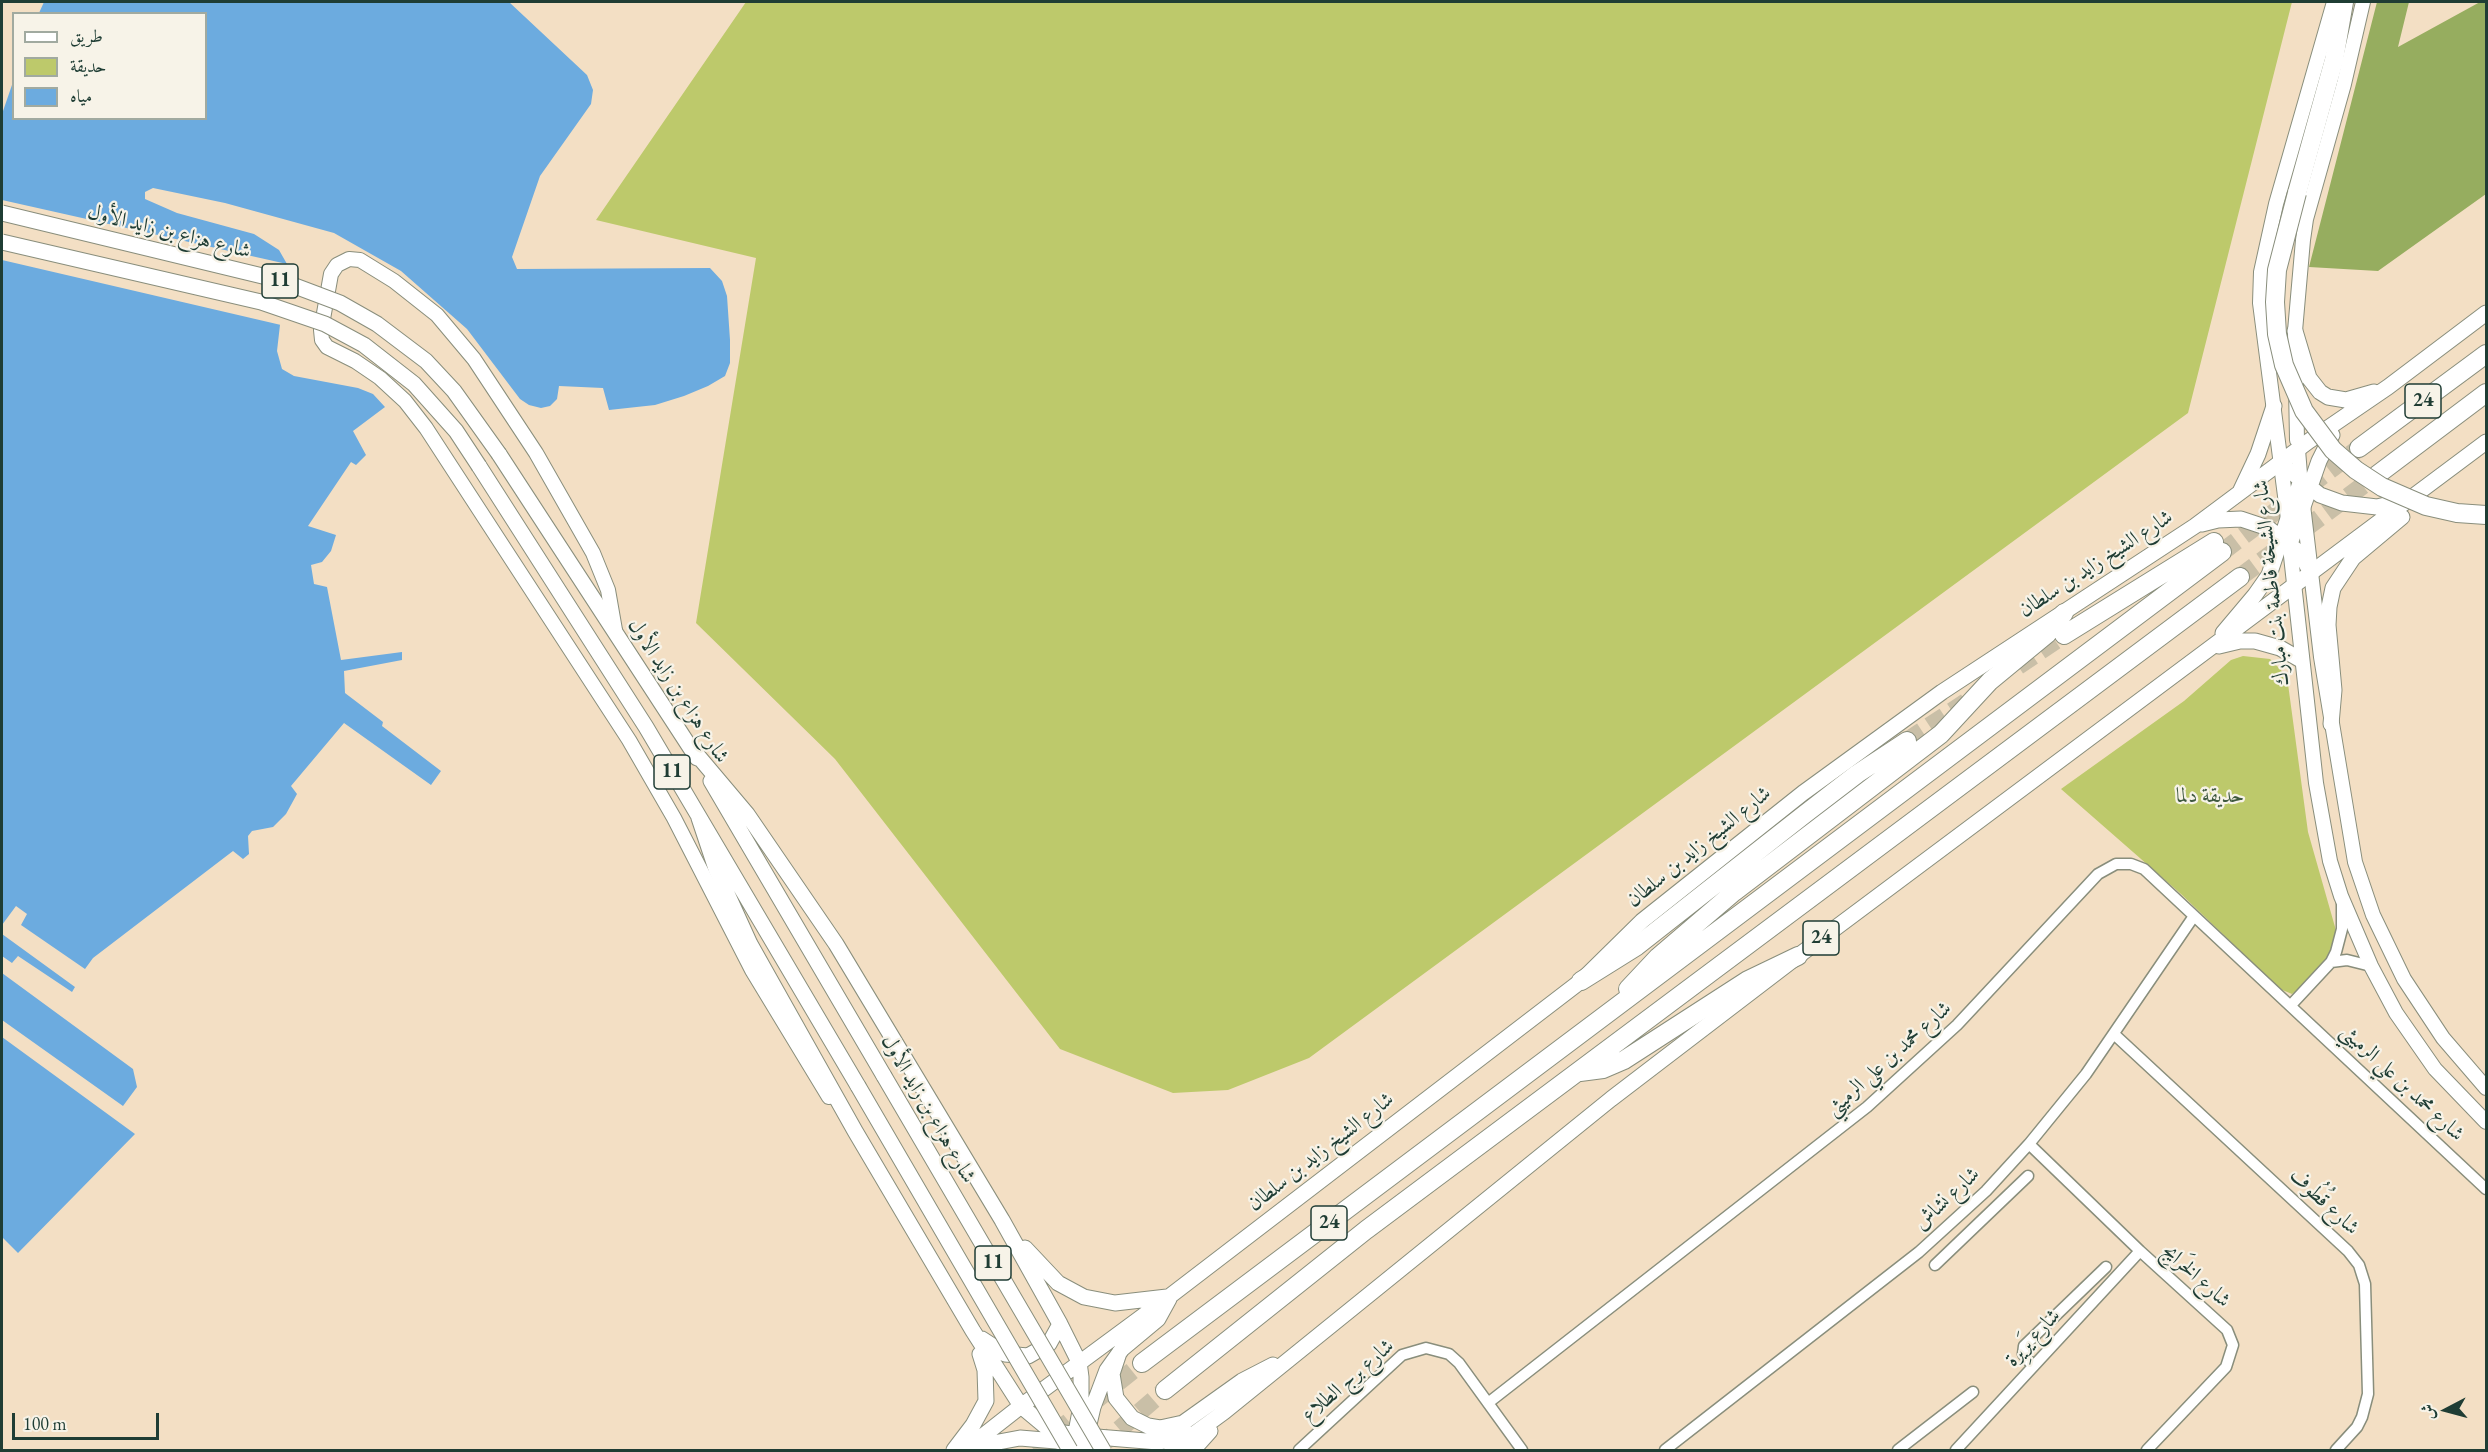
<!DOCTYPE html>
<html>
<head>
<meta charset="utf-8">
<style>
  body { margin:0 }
  #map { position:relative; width:2488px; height:1452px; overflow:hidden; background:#f3dfc4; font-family:"EB Garamond",Amiri,serif }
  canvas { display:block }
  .frame { position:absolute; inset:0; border:3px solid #1f3d34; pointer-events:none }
  .legend { position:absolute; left:12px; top:12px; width:195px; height:108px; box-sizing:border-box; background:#f7f3e8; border:2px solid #a1aaa0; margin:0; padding:8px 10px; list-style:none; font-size:18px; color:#1f3d34 }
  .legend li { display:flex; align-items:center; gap:12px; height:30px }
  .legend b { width:30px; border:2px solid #a1aaa0 }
  .north { position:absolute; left:2416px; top:1380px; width:60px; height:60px; -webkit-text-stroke:4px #f7f3e8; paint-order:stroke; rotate:264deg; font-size:16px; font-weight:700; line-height:24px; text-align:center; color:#1f3d34 }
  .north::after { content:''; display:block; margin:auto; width:21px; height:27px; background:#1f3d34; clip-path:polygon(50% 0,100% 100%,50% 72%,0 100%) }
  .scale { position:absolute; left:12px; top:1413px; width:147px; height:27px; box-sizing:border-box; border:3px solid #1f3d34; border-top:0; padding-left:8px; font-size:18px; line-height:21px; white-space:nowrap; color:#1f3d34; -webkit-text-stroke:4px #f7f3e8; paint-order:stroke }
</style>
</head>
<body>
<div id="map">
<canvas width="2488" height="1452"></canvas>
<div class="frame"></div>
<ul class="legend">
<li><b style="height:8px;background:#fff"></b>طريق</li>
<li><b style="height:16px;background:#bdc96b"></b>حديقة</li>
<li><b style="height:16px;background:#6cabdf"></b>مياه</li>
</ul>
<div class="north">ش</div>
<div class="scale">100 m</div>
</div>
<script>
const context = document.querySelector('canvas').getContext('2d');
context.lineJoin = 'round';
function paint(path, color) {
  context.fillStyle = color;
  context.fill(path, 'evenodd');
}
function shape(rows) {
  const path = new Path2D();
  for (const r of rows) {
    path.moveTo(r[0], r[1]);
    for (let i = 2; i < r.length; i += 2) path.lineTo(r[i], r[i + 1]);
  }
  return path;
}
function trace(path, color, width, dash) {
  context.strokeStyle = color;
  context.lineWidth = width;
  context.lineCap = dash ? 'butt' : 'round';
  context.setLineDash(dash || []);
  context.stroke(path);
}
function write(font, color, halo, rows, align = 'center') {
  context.font = font + ' "EB Garamond",Amiri,serif';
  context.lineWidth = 4.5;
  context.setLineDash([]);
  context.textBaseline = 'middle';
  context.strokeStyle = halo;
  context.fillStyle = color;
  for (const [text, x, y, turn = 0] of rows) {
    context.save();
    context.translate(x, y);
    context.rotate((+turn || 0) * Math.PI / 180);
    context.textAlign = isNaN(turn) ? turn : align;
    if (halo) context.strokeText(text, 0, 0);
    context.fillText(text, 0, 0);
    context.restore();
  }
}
paint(shape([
  [746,2,2292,2,2188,413,1309,1058,1228,1090,1173,1093,1060,1049,835,759,696,623,756,258,596,220],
  [2243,656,2270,659,2281,670,2288,684,2308,832,2337,934,2331,957,2301,987,2292,994,2280,989,2181,894,2061,789,2184,701,2231,660]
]), '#bdc96b');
paint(shape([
  [2377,2,2409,2,2398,47,2480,2,2486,2,2486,194,2378,271,2309,267]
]), '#96ad5f');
paint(shape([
  [44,2,509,2,587,75,593,90,591,104,540,176,512,257,517,269,710,268,722,281,727,296,730,340,730,363,725,376,708,386,684,396,655,405,609,410,603,388,559,386,557,399,550,406,541,408,529,405,520,399,467,329,401,271,334,233,225,203,153,188,145,192,145,199,177,213,254,234,279,250,287,264,277,351,282,369,294,376,358,388,373,394,385,407,353,431,366,455,356,465,351,462,308,526,336,535,331,551,322,562,311,565,314,584,327,587,341,660,402,652,402,660,344,671,345,693,383,722,382,726,441,771,431,785,344,723,291,786,297,794,286,814,273,827,252,831,248,836,249,854,243,859,233,851,93,958,85,969,21,925,27,914,16,906,2,925,2,114,13,82,14,118,206,118,206,14,39,13],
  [2,934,75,987,72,992,18,956,12,963,2,956],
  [2,973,133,1069,137,1087,123,1106,2,1020],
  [2,1037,135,1134,18,1253,2,1237]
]), '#6cabdf');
paint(shape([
  [2,200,287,264,281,325,2,260]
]), '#f3dfc4');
trace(shape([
  [2222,552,2359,448],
  [2240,577,2377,475],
  [2018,666,2064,635],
  [1907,741,1966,702],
  [1099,1447,1165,1390],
  [1034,1450,1142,1363]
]), '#c9bfa7', 18, [18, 9]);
const street = shape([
  [2331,962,2347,960,2371,966],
  [2291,1005,2331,962,2336,952,2342,929,2342,904],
  [2115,1035,2348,1251,2359,1265,2365,1284,2368,1394,2362,1417,2357,1427,2336,1450],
  [2029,1144,2140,1251,2227,1330,2233,1345,2226,1367,2147,1450],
  [1935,1265,2028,1176],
  [2033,1366,2023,1354,2024,1346,2106,1267],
  [1488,1403,1867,1107,1957,1025,2098,874,2116,864,2131,864,2144,869,2486,1189],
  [1299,1450,1402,1355,1426,1348,1449,1354,1459,1363,1522,1450],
  [1665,1450,1919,1252,1986,1191,2029,1144,2086,1074,2194,916],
  [1898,1450,1973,1392],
  [1956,1450,2140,1251]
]);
const secondary = shape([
  [2297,440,2295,331,2303,240,2306,219,2344,84,2363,2],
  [2298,450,2301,486],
  [2303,505,2321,657,2355,862,2373,915,2404,979,2443,1038,2486,1088],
  [2288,519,2260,303,2261,272,2276,204,2334,2],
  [2289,538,2316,783,2330,861,2341,896,2371,966,2396,1013,2435,1069,2486,1122],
  [615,630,608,590,593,553,536,453,474,359,437,315,394,281,360,260,349,259,337,265,331,274,321,330,322,340,327,347,355,361,380,378,405,401,426,428,629,740,674,818,752,970,829,1097]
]);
const primary = shape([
  [2295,331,2309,378,2320,392,2328,397,2346,400,2374,392],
  [499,454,697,758],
  [2281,464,2320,495,2342,503,2377,507,2402,501],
  [479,466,646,727,858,1086],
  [2241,490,2258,454,2274,406],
  [2202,524,2218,520,2241,519,2268,528,2300,553,2311,573],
  [2290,544,2319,461,2332,435],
  [2223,633,2255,595,2269,575,2301,480],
  [2219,646,2240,641,2255,641,2280,648,2301,660],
  [2331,724,2334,690,2328,625,2329,607,2333,588,2353,558,2402,517],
  [693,750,747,814,836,944,1002,1220,1060,1324,1079,1362,1081,1377,1081,1406,1074,1443],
  [711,781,884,1076],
  [699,818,716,869,750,944,855,1131,973,1331,1021,1406,1045,1426,1064,1433,1085,1436,1158,1442,1175,1439,1187,1433],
  [1025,1248,1058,1283,1084,1297,1115,1303,1167,1297],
  [982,1339,1005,1354,1028,1356,1049,1344,1060,1324],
  [1119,1353,1112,1374,1116,1398,1132,1418,1148,1426,1160,1428,1183,1423,1242,1381,1273,1365],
  [954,1450,973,1425,986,1401,985,1370,980,1354],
  [965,1450,1021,1406,1170,1296,1581,981,1642,921,1803,793,1942,692,2195,526,2309,441,2388,387,2486,313],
  [974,1450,988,1444,1020,1438,1056,1441,1097,1450],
  [1083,1450,1093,1407,1107,1370,1122,1349,1158,1319,1169,1299],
  [1172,1450,1224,1412,1611,1099,1798,956,2486,442],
  [1193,1450,1210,1431]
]);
const highway = shape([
  [2297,193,2334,60,2344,2],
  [2359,448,2486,354],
  [2377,475,2486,393],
  [2064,635,2214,542],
  [1581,981,1637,946,1805,814,1857,774,1907,741],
  [1628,989,1658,957,1734,892,1941,734,1990,681,2047,634,2064,613],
  [1580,1072,1603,1069,1624,1060,1748,980,1798,956],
  [1142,1363,2222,552],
  [1165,1390,1366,1230,2240,577]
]);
trace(street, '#898e7c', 13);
trace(secondary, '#898e7c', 16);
trace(primary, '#898e7c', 17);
trace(highway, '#898e7c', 20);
trace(street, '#fff', 10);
trace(secondary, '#fff', 14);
trace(primary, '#fff', 15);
trace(highway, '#fff', 18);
const primaryBridge = shape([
  [2,213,279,280,340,303,377,324,426,361,454,391,499,454],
  [2,242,261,302,325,324,364,345,414,384,456,431,479,466],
  [884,1076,1103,1450],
  [858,1086,1070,1450]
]);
const highwayBridge = shape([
  [2297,193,2277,270,2275,302,2277,334,2284,365,2304,411,2333,450,2356,470,2382,487,2426,506,2457,513,2486,515]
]);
trace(primaryBridge, '#898e7c', 17, []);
trace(highwayBridge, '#898e7c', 20, []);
trace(primaryBridge, '#fff', 15);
trace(highwayBridge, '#fff', 18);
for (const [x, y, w] of [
  [280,281,36],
  [2423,401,36],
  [672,772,36],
  [1821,938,36],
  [1329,1223,36],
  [993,1263,36]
]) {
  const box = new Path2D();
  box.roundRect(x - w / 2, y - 17, w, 34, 4.5);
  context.fillStyle = '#f7f3e8';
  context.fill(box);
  trace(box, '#1f3d34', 1.5);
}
write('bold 20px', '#1f3d34', null, [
  ["11",280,281],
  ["24",2423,401],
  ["11",672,772],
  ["24",1821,938],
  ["24",1329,1223],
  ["11",993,1263]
]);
write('21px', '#1f3d34', '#f7f3e8', [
  ["شارع هزاع بن زايد الأول",169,232,14],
  ["شارع الشيخ زايد بن سلطان",2096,564,-33],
  ["شارع الشيخة فاطمة بنت مبارك",2272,583,-96],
  ["شارع هزاع بن زايد الأول",678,691,57],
  ["شارع الشيخ زايد بن سلطان",1699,847,-39],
  ["شارع محمد بن علي الرميثي",1889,1059,-42],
  ["شارع محمد بن علي الرميثي",2402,1083,43],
  ["شارع هزاع بن زايد الأول",928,1109,60],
  ["شارع الشيخ زايد بن سلطان",1321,1152,-38],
  ["شارع نشاش",1947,1199,-43],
  ["شارع قُطُوف",2324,1202,43],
  ["شارع الخَرايِج",2196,1276,42],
  ["شارع يَريِرة",2033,1338,-47],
  ["شارع برج الطلاع",1348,1381,-41]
]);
write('21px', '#3f593f', '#f7f3e8', [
  ["حديقة دلما",2210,796]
]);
</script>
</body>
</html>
